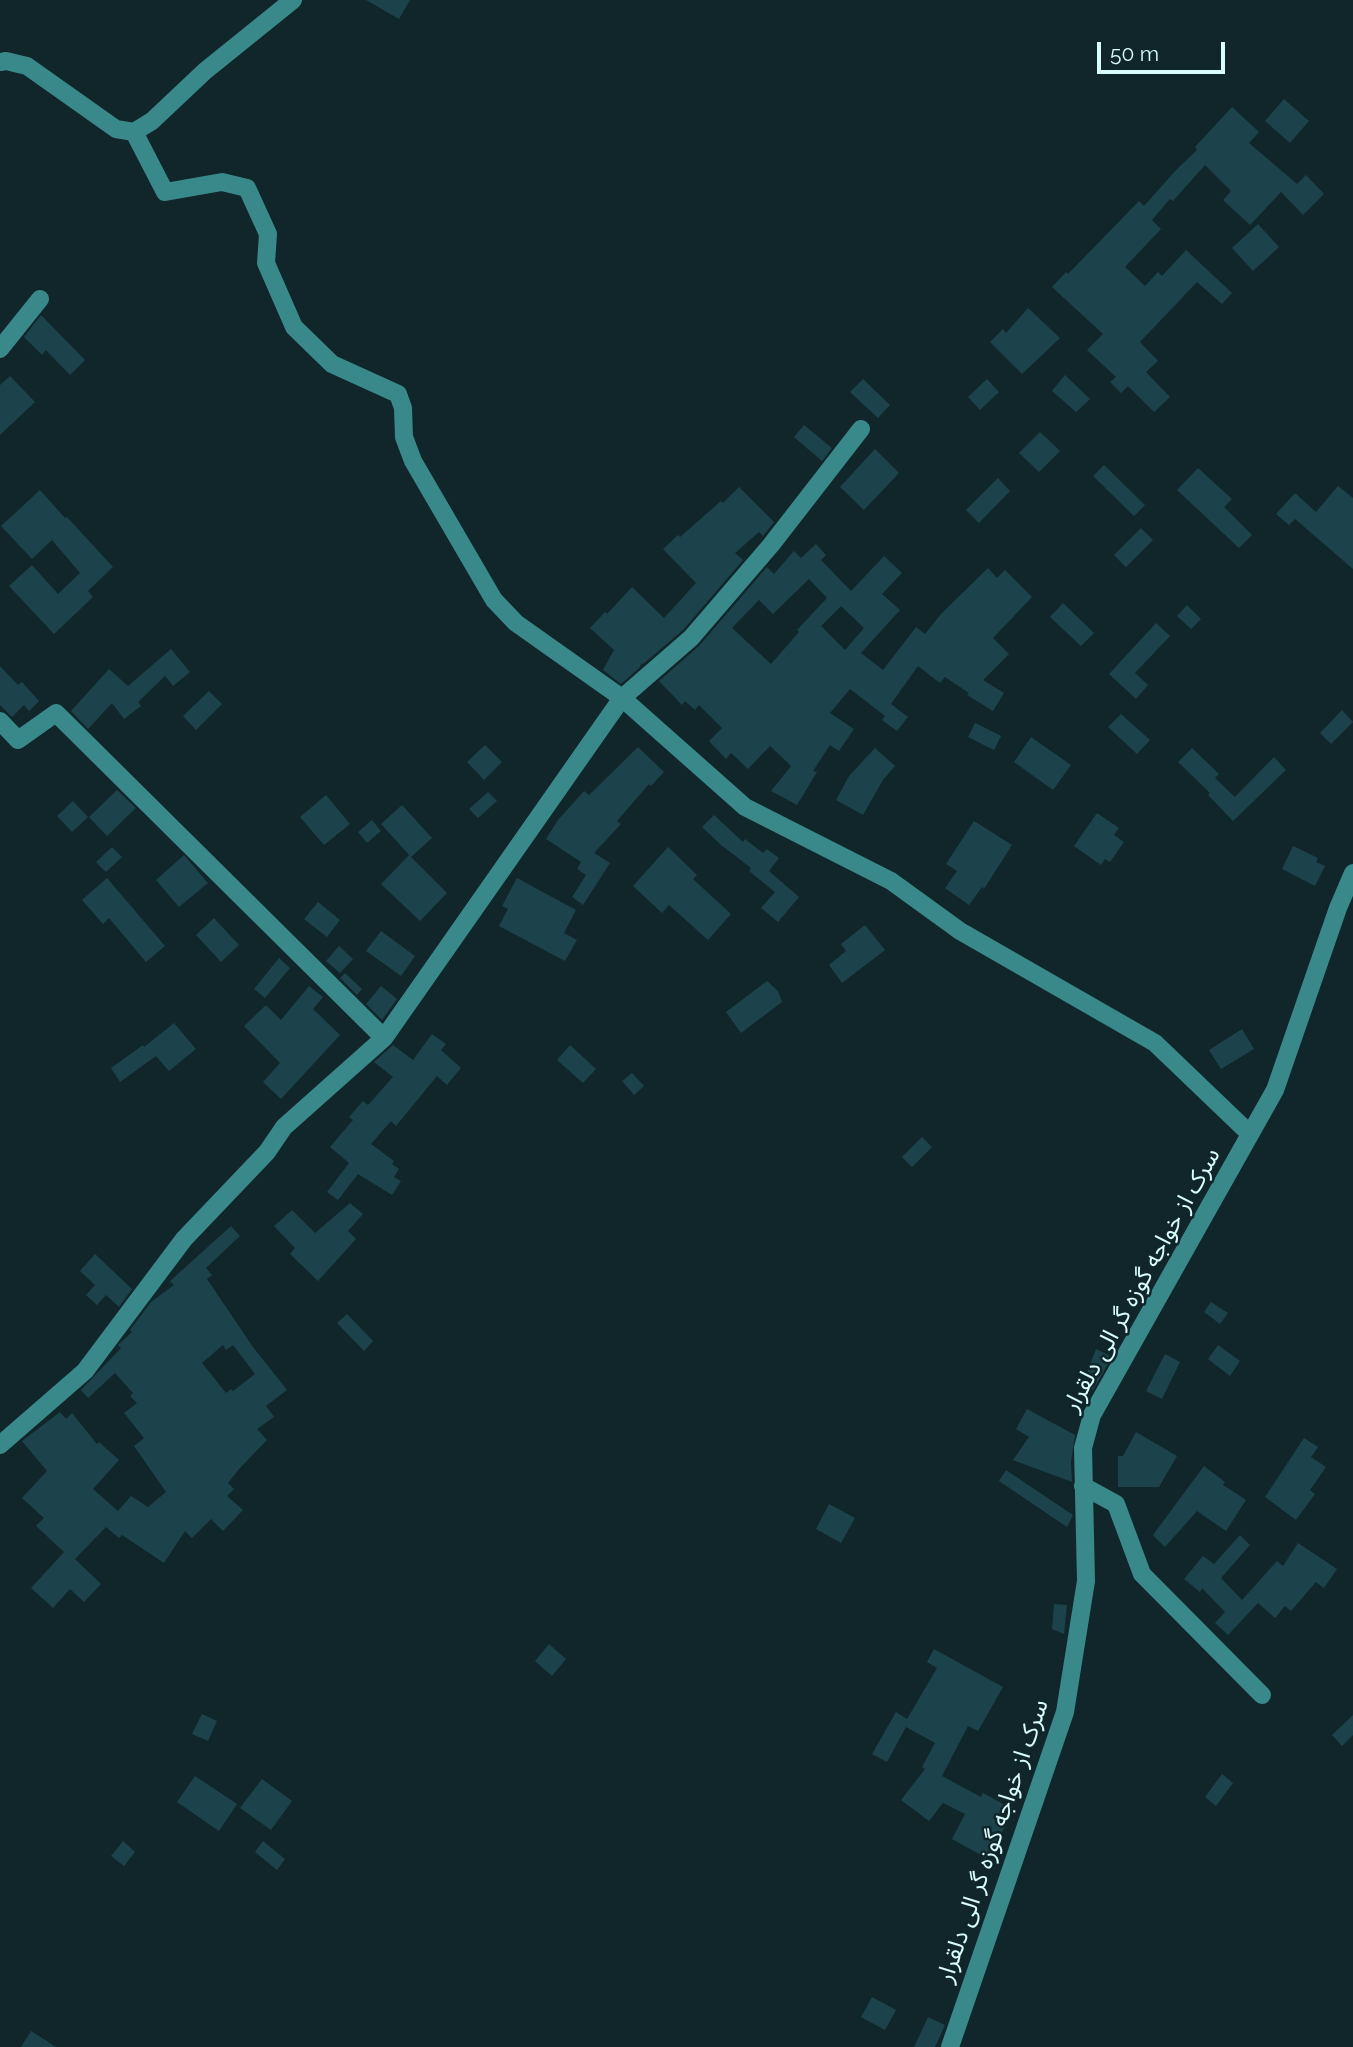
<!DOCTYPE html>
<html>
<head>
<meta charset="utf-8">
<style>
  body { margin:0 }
  #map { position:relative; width:1353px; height:2047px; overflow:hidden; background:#10262a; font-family:Raleway,sans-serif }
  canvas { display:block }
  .scale { position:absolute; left:1097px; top:42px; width:128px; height:32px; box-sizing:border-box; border:4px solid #d9fcff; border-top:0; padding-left:9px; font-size:21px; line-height:24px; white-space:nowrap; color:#d9fcff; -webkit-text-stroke:5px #10262a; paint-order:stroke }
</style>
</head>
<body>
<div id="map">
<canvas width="1353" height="2047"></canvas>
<div class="scale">50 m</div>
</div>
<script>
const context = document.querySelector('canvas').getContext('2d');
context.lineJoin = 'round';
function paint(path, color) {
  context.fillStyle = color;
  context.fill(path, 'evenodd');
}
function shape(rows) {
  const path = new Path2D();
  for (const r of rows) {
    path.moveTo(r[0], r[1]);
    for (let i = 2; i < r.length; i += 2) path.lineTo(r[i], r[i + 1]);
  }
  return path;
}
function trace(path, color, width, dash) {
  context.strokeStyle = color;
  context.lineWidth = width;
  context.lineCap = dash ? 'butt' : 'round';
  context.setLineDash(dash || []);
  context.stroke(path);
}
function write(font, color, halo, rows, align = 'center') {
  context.font = font + ' Raleway,"Noto Sans Arabic",sans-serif';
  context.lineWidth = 5;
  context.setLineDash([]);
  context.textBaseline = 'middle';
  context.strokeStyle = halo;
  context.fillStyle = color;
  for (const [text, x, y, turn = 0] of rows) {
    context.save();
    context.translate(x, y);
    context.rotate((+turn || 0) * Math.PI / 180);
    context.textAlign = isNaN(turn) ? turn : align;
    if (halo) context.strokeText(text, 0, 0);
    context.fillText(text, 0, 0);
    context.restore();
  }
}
paint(shape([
  [366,0,410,0,399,19],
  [1284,99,1309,121,1290,143,1265,121],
  [1232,107,1259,132,1249,143,1297,184,1306,175,1324,194,1303,215,1281,192,1250,225,1223,200,1231,191,1205,165,1173,201,1170,199,1152,220,1161,229,1125,267,1145,286,1158,272,1162,276,1186,250,1232,293,1222,304,1197,282,1140,342,1158,361,1146,372,1170,397,1154,412,1128,386,1121,393,1110,382,1116,377,1087,350,1103,334,1052,287,1066,272,1068,274,1139,201,1144,206,1176,170,1197,150,1195,147],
  [1258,224,1279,247,1253,271,1232,248],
  [1028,308,1060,338,1022,374,990,342,1003,329,1006,333],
  [41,315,85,360,70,375,46,350,42,355,24,337],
  [1065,375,1090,399,1076,412,1052,391],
  [10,376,35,402,0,435,0,385],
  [863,379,890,405,878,418,850,392],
  [987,379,999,392,980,410,968,397],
  [804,425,832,448,822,461,794,437],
  [1040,432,1060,451,1039,472,1019,453],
  [875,449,899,473,864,510,840,487],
  [1104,465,1145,505,1134,516,1093,476],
  [1198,468,1232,499,1224,507,1252,535,1239,548,1177,490],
  [998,478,1010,491,979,523,966,510],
  [1338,486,1353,498,1353,569,1295,519,1289,525,1276,514,1295,493,1316,512],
  [739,487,774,522,763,536,759,532,735,553,743,560,683,630,643,664,642,663,639,668,621,684,603,670,614,650,590,628,605,612,607,614,632,587,664,618,696,583,663,549,678,535,680,537,721,501,723,503],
  [40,490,65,518,67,517,113,567,88,591,93,597,54,634,9,586,32,565,58,594,80,573,52,540,32,559,1,526],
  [1141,528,1153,540,1126,567,1114,555],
  [816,544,826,555,821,560,851,591,884,556,902,573,882,594,900,610,861,653,883,670,916,627,925,634,941,614,988,568,997,578,1005,570,1032,597,993,638,1009,654,983,680,1004,693,993,711,967,695,969,693,945,677,940,683,918,666,891,704,908,717,897,731,882,720,885,716,850,689,830,713,854,729,839,751,830,745,813,771,817,772,797,805,771,791,791,766,770,746,748,769,731,753,726,759,709,741,722,728,699,705,695,710,685,701,682,705,659,681,699,646,767,567,774,574,794,551,801,558],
  [809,579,827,598,797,630,799,632,771,664,732,628,759,600,773,614],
  [841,606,864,628,845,650,821,626],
  [1063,603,1094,633,1081,646,1050,617],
  [1187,605,1201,619,1191,629,1177,616],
  [1156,623,1170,636,1135,673,1148,685,1136,699,1109,674],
  [171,649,190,672,173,686,165,676,138,702,141,706,124,719,112,703,88,729,71,711,109,669,128,686],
  [0,666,18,685,22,682,39,701,29,711,24,705,12,717,0,705],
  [209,691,222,704,196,730,183,716],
  [1342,710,1353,722,1331,744,1320,733],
  [1121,714,1150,740,1137,754,1108,727],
  [975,723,1001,736,994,750,968,737],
  [1031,737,1071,765,1053,790,1014,762],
  [485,745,502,762,484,780,467,762],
  [638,747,664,772,651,786,649,784,617,821,621,824,594,853,610,863,583,905,572,897,586,875,577,869,581,862,546,839,558,820,584,791,589,795],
  [875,748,895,766,883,780,863,815,836,800,849,776],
  [1192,748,1219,774,1215,778,1235,797,1274,757,1286,770,1233,821,1208,795,1210,793,1178,762],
  [117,790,136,808,107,836,89,817],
  [488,792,497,801,478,818,469,809],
  [326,795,350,824,324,845,300,817],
  [73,801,88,817,72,832,57,816],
  [402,805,432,838,411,857,381,824],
  [1097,813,1119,828,1114,835,1124,842,1110,862,1105,859,1101,865,1074,846],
  [714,815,743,842,745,839,763,853,767,849,779,858,769,871,799,897,778,922,761,908,775,892,749,871,751,868,721,845,702,827],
  [372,820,381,831,367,843,358,832],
  [974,821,1012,845,984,889,982,887,969,905,945,888,957,871,946,864],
  [1293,846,1318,858,1316,862,1325,866,1315,886,1282,869],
  [112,847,122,857,106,872,96,862],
  [668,847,697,875,693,879,731,914,708,940,669,905,662,913,633,886],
  [184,855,208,883,179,907,156,880],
  [409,855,447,893,420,921,381,884],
  [107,878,165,946,146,962,109,918,103,924,82,900],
  [517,878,576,910,564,933,577,940,565,961,499,926,508,909,502,906],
  [318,902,340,920,327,937,304,919],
  [214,918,239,945,221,962,196,935],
  [865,925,885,950,842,983,829,965,846,951,841,944],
  [381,931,415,956,401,976,366,951],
  [339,946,353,959,340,973,326,961],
  [279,958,290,968,265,998,254,989],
  [345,973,362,989,357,995,340,978],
  [767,981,778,991,782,1002,741,1033,726,1012],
  [309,986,323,997,313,1009,340,1035,281,1099,263,1082,280,1063,244,1026,266,1005,281,1020],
  [381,986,397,999,382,1020,366,1004],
  [174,1023,196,1049,169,1071,156,1056,120,1082,111,1068,143,1045,144,1047],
  [1242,1029,1254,1049,1221,1069,1209,1050],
  [432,1034,446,1044,441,1050,461,1068,447,1085,437,1076,396,1126,391,1121,371,1144,394,1161,392,1164,399,1169,394,1177,401,1181,392,1195,358,1174,338,1200,327,1192,349,1163,330,1147,353,1120,349,1117,363,1101,368,1105,393,1077,374,1062,393,1045,413,1060],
  [570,1045,596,1069,583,1083,557,1060],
  [632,1073,644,1086,634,1095,622,1081],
  [922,1137,932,1147,912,1167,902,1157],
  [350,1203,363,1214,348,1231,356,1239,318,1281,290,1254,295,1248,274,1226,292,1210,315,1233],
  [231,1226,240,1236,206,1268,212,1275,207,1279,253,1347,287,1390,266,1406,274,1417,257,1429,267,1440,239,1469,228,1483,234,1489,227,1496,243,1510,223,1531,211,1519,192,1538,185,1531,164,1563,122,1535,119,1538,106,1527,75,1559,101,1584,84,1602,70,1589,53,1608,31,1588,64,1552,36,1526,44,1518,22,1498,47,1471,22,1441,60,1412,66,1419,72,1413,97,1444,99,1442,119,1460,93,1489,118,1511,131,1496,148,1507,166,1492,134,1446,144,1438,124,1413,137,1403,130,1396,133,1393,115,1373,88,1398,81,1390,121,1348,118,1345,132,1332,130,1330,151,1302,174,1285,170,1281],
  [223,1345,226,1350,233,1345,255,1374,233,1391,231,1389,226,1393,202,1363],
  [95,1254,132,1289,119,1307,106,1295,97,1305,86,1295,95,1285,80,1271],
  [1211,1302,1228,1313,1220,1324,1204,1312],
  [347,1314,373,1341,364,1351,337,1323],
  [1218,1345,1240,1361,1230,1376,1208,1359],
  [1096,1349,1112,1357,1093,1390,1082,1385],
  [1165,1354,1180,1362,1162,1399,1146,1391],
  [1027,1409,1075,1435,1071,1462,1072,1482,1013,1460,1029,1437,1016,1429],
  [1136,1432,1177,1456,1159,1487,1118,1487,1118,1456,1123,1456],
  [1304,1438,1318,1447,1311,1457,1326,1467,1310,1490,1315,1494,1296,1520,1265,1497],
  [1204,1466,1225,1482,1223,1485,1246,1500,1226,1531,1197,1511,1165,1547,1153,1535],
  [1006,1470,1073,1515,1067,1527,999,1481],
  [829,1504,855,1518,841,1543,816,1529],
  [1240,1535,1250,1545,1221,1578,1242,1600,1277,1561,1283,1566,1298,1543,1337,1569,1324,1588,1316,1582,1291,1611,1285,1606,1275,1618,1258,1603,1228,1635,1215,1623,1225,1612,1202,1588,1200,1592,1184,1579,1203,1556,1214,1564],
  [1054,1604,1067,1605,1064,1634,1052,1629],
  [549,1644,566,1659,552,1676,535,1661],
  [934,1649,1003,1687,978,1731,968,1726,942,1776,981,1797,983,1793,1014,1810,988,1859,952,1839,965,1814,943,1803,929,1821,901,1800,925,1769,922,1767,935,1743,906,1727,887,1762,872,1754,896,1712,907,1719,937,1668,927,1662],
  [202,1714,217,1721,208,1741,192,1734],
  [1353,1715,1353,1735,1342,1746,1332,1735],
  [1222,1774,1233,1783,1216,1806,1205,1797],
  [195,1776,237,1804,219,1831,177,1802],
  [262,1779,292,1801,271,1830,240,1808],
  [123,1841,135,1852,124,1866,111,1856],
  [263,1841,285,1859,277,1870,255,1852],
  [872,1997,896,2010,885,2030,861,2017],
  [928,2017,945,2025,935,2047,914,2047],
  [31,2031,56,2047,21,2047]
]), '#1c434b');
trace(shape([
  [0,62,6,61,27,66,116,129,134,132,152,121,205,71,293,0],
  [134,132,165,192,222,182,247,188,268,234,266,263,294,327,332,364,398,394,403,408,404,437,413,461,494,600,516,623,622,698,745,807,891,881,960,931,1155,1043,1250,1134],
  [0,349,40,299],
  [0,721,18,740,56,713,384,1038],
  [0,1445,85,1371,184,1239,267,1152,284,1127,384,1038,622,698,691,638,771,545,861,429],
  [1083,1486,1116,1504,1142,1574,1262,1695],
  [950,2047,1065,1712,1086,1581,1083,1448,1092,1415,1275,1090,1338,908,1353,873]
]), '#3a898a', 18);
write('24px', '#d9fcff', '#10262a', [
  ["سرک از خواجه گوزه گر الی دلقرار",1142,1280,-61],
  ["سرک از خواجه گوزه گر الی دلقرار",993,1841,-71]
]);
</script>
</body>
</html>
